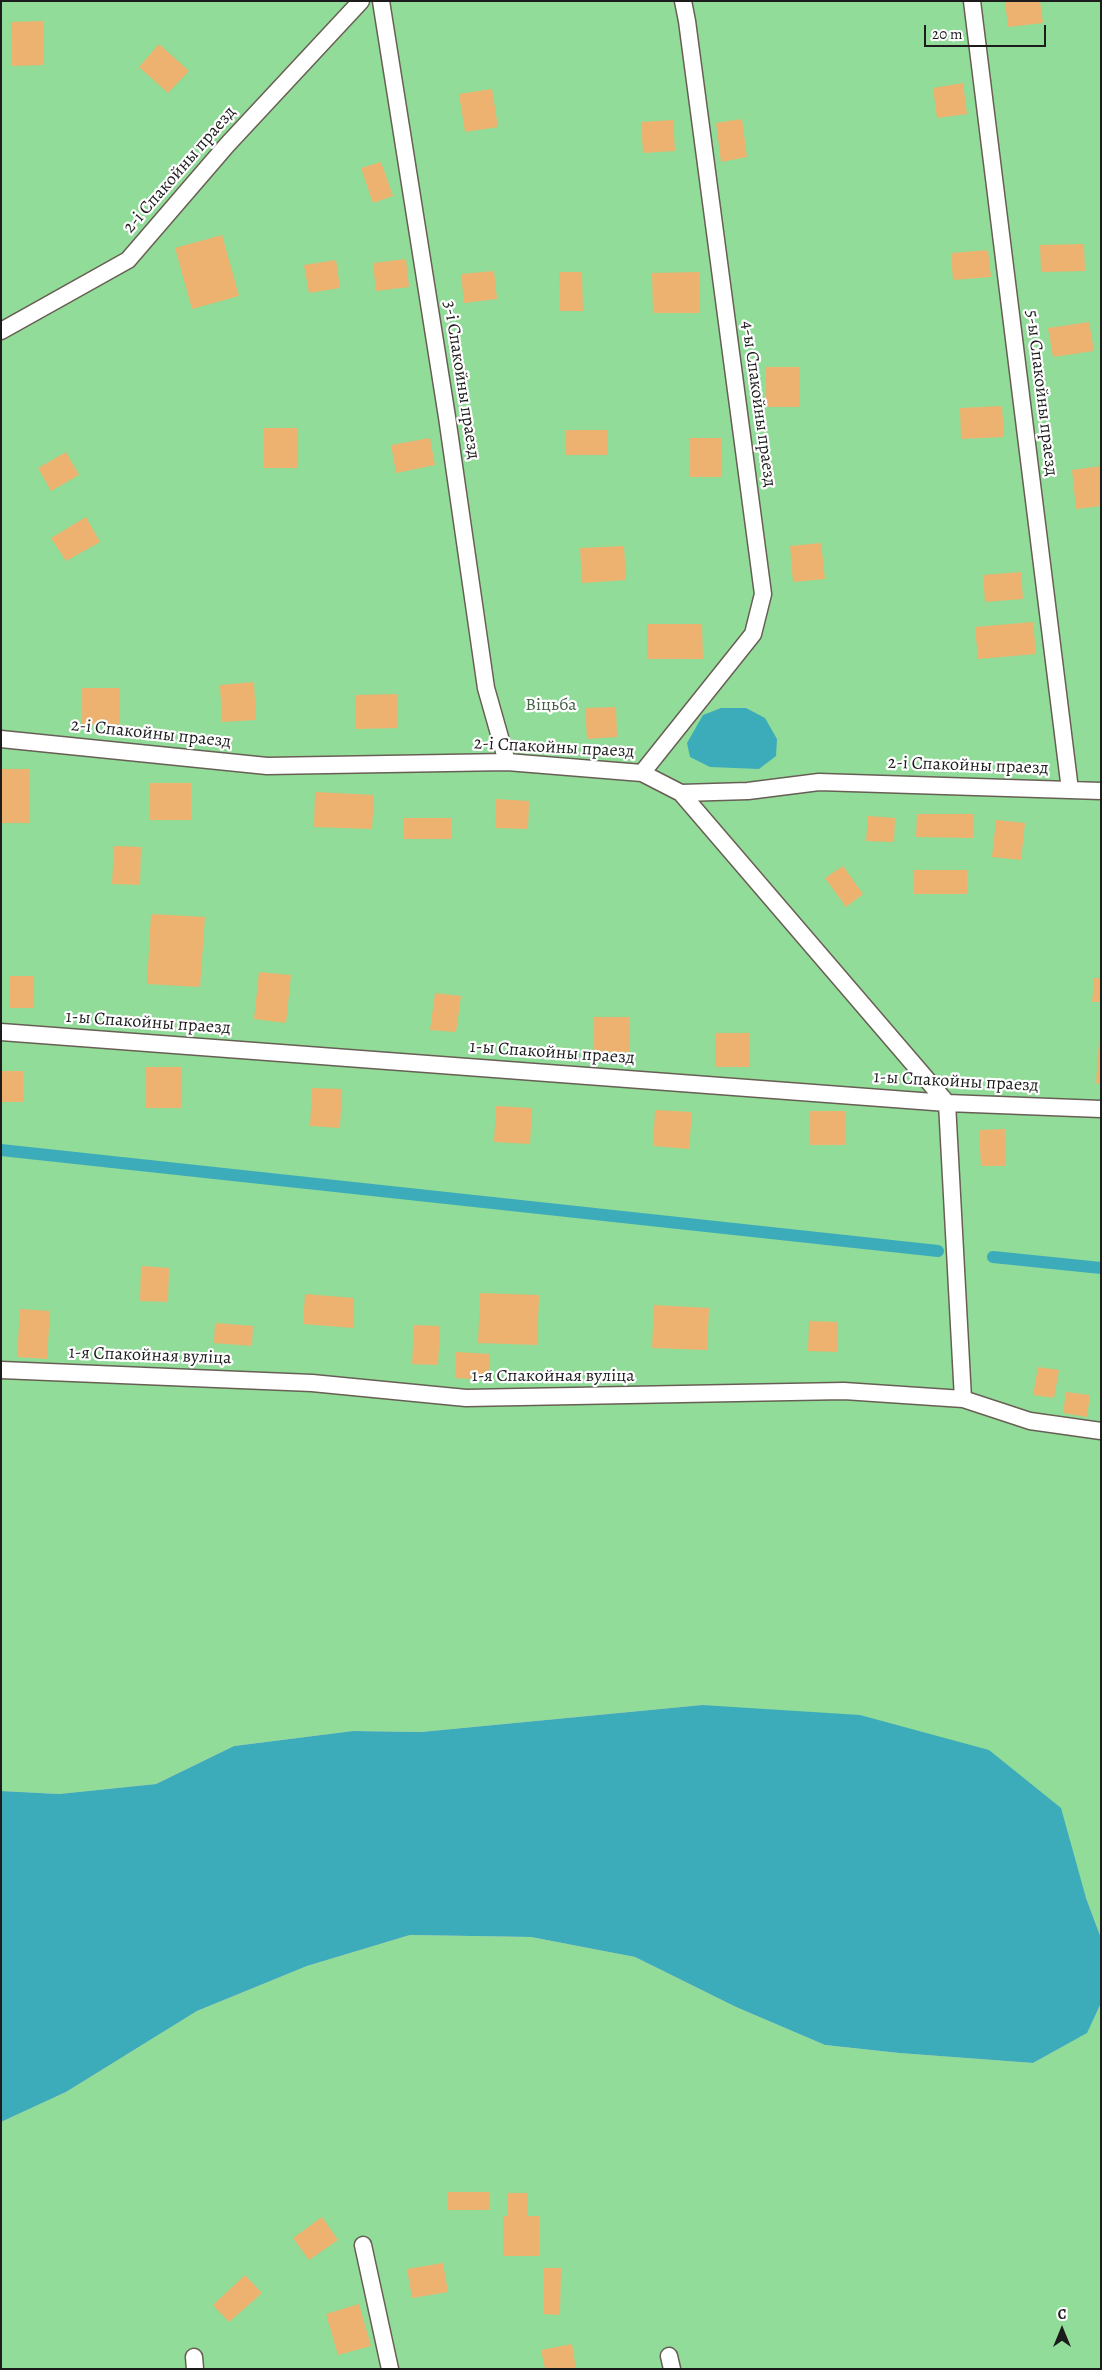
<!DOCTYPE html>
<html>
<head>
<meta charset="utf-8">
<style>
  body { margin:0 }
  #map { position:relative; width:1102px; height:2370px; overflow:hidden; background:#f4dcbd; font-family:Alegreya,serif }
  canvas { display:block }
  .frame { position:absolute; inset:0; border:2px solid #1c1c1c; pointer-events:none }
  .north { position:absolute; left:1037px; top:2305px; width:50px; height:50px; -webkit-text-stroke:4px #fff; paint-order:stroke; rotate:0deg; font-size:14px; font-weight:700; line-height:20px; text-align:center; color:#1c1c1c }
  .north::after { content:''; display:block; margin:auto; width:18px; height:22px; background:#1c1c1c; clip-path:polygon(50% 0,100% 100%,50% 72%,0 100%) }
  .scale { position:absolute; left:924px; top:25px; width:122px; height:22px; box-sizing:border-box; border:2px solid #1c1c1c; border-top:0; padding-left:6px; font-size:15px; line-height:18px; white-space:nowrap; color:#1c1c1c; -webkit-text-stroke:4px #fff; paint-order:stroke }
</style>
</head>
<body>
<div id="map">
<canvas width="1102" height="2370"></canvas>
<div class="frame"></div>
<div class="north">С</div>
<div class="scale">20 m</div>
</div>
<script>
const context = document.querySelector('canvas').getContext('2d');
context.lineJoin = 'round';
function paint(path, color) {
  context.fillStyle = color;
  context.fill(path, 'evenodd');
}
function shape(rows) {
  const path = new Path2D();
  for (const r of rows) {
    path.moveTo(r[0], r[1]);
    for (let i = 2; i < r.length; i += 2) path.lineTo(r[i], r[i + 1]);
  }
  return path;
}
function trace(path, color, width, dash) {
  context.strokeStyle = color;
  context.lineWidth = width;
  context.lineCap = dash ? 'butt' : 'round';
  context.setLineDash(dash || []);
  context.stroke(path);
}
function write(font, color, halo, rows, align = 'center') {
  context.font = font + ' Alegreya,serif';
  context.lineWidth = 4.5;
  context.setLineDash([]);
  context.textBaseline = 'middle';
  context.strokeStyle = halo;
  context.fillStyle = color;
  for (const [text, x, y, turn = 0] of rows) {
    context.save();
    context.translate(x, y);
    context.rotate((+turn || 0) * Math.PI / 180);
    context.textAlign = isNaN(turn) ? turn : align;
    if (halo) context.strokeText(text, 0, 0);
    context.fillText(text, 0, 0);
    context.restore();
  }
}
paint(shape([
  [1,1,1101,1,1101,1938,1086,1898,702,1705,421,1732,353,1731,234,1746,156,1784,59,1794,1,1791],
  [410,1935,531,1937,635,1957,736,2007,825,2045,899,2053,1033,2063,1086,2033,1101,2003,1101,2369,1,2369,1,2122,66,2092,197,2011,307,1966]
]), '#91dc98');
paint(shape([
  [721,708,746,708,765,718,777,739,776,756,759,769,710,767,690,757,687,743,703,715],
  [702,1705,860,1715,989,1750,1061,1808,1086,1898,1101,1938,1101,2003,1087,2033,1033,2063,899,2053,825,2045,736,2007,635,1957,531,1937,410,1935,307,1966,197,2011,66,2092,1,2122,1,1791,59,1794,156,1784,234,1746,353,1731,421,1732]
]), '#3dacba');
trace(shape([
  [1,1150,938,1251],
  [993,1257,1101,1268]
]), '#3dacba', 12);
paint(shape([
  [1005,1,1040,1,1043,23,1008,27],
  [43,21,44,65,12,66,11,22],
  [159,44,189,71,168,93,139,67],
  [963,83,967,114,937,118,933,88],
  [492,89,498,127,465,132,459,94],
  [742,119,747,157,721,162,716,123],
  [673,120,675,151,643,153,641,122],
  [381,162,393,196,373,203,361,168],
  [222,235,239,296,192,309,175,248],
  [1084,244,1085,271,1041,272,1040,245],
  [988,250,991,277,953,280,951,253],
  [406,259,409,287,376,291,373,263],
  [336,260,340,288,309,293,304,265],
  [494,271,497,299,464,303,461,274],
  [559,272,582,272,583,311,560,311],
  [699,272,700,313,653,313,652,273],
  [1089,322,1094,351,1053,357,1048,328],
  [766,367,800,367,800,407,766,407],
  [1002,406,1004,437,961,439,960,408],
  [264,428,298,428,298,468,264,468],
  [566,430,608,430,608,455,566,455],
  [430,438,435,465,396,473,391,445],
  [689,438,722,438,722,477,689,477],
  [66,452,79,475,51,491,38,468],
  [1101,466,1101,506,1076,509,1072,470],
  [86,517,100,542,66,561,51,538],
  [821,543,825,579,793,582,790,546],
  [624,546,626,580,582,583,580,548],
  [1021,572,1023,599,985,602,983,575],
  [1033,622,1036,654,978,659,975,627],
  [647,624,702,624,703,659,647,659],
  [254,682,256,720,222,722,220,685],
  [82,688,120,688,120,725,82,725],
  [397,694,398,728,356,729,355,695],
  [616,707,617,737,587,739,585,708],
  [1,769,29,769,30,823,1,823],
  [150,783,191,783,191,820,150,820],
  [315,792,374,795,372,829,314,827],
  [496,799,529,801,528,829,495,828],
  [917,814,973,814,973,838,916,837],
  [868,816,895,818,894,842,866,841],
  [404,818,451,818,451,839,404,839],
  [996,820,1025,823,1021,860,992,857],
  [114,846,141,847,140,885,112,884],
  [843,866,863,894,846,907,825,878],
  [914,870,967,870,967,894,914,894],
  [151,914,205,917,200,987,147,984],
  [259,972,291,975,286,1023,254,1019],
  [9,976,34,976,34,1008,9,1008],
  [1094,978,1101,978,1101,1002,1092,1002],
  [435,993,461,996,456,1032,430,1030],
  [594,1017,629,1017,629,1052,594,1052],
  [715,1033,750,1033,750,1067,715,1067],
  [1099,1041,1101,1041,1101,1084,1096,1083],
  [145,1067,181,1067,181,1108,145,1108],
  [1,1071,23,1071,23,1102,1,1102],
  [312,1088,342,1089,340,1128,310,1126],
  [496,1106,532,1108,530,1144,494,1142],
  [655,1110,692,1112,689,1149,653,1146],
  [810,1111,846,1111,846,1145,810,1145],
  [1005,1129,1006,1166,981,1166,979,1130],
  [141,1266,169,1268,168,1302,140,1301],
  [480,1293,539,1295,537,1345,478,1343],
  [305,1294,354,1298,353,1328,303,1324],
  [654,1305,709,1308,707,1350,652,1348],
  [20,1309,50,1311,47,1359,17,1357],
  [809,1321,838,1322,838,1352,808,1351],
  [215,1323,253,1326,252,1346,214,1343],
  [414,1325,440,1326,438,1365,412,1364],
  [456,1352,490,1354,488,1380,455,1378],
  [1038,1367,1059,1370,1054,1398,1033,1395],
  [1066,1392,1090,1395,1087,1417,1063,1413],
  [448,2192,489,2192,489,2210,448,2210],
  [508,2193,528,2193,528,2216,539,2216,539,2256,503,2256,503,2216,508,2216],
  [322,2217,338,2240,309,2260,293,2238],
  [443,2263,448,2292,412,2298,407,2269],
  [544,2268,561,2268,560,2315,544,2314],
  [245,2275,262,2293,229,2322,213,2305],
  [359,2304,371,2346,338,2355,326,2314],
  [572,2344,576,2369,545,2369,541,2350]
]), '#edb270');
const lane = shape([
  [381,1,447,417,486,688,507,762],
  [972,1,1070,790],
  [1,331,128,260,227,145,361,1],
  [1,739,267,766,507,762,642,773,681,793,748,791,819,782,1101,791],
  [642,773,753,634,763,594,687,21,683,1],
  [681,793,947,1103,963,1399],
  [1,1032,947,1103,1101,1109],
  [1,1370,312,1383,466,1398,844,1391,963,1399,1030,1421,1101,1431],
  [363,2245,390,2369],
  [669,2356,672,2369],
  [194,2357,195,2369]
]);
trace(lane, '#685f54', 19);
trace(lane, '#fff', 16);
write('18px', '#1c1c1c', '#fff', [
  ["2-і Спакойны праезд",180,170,-49],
  ["3-і Спакойны праезд",461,380,81],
  ["5-ы Спакойны праезд",1041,393,83],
  ["4-ы Спакойны праезд",758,404,82],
  ["2-і Спакойны праезд",151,734,6],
  ["2-і Спакойны праезд",554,748,3],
  ["2-і Спакойны праезд",968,766,2],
  ["1-ы Спакойны праезд",148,1023,4],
  ["1-ы Спакойны праезд",552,1053,4],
  ["1-ы Спакойны праезд",956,1082,3],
  ["1-я Спакойная вуліца",150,1356,2],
  ["1-я Спакойная вуліца",553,1377]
]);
write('18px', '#455f47', '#fff', [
  ["Віцьба",551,706]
]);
</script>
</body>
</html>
